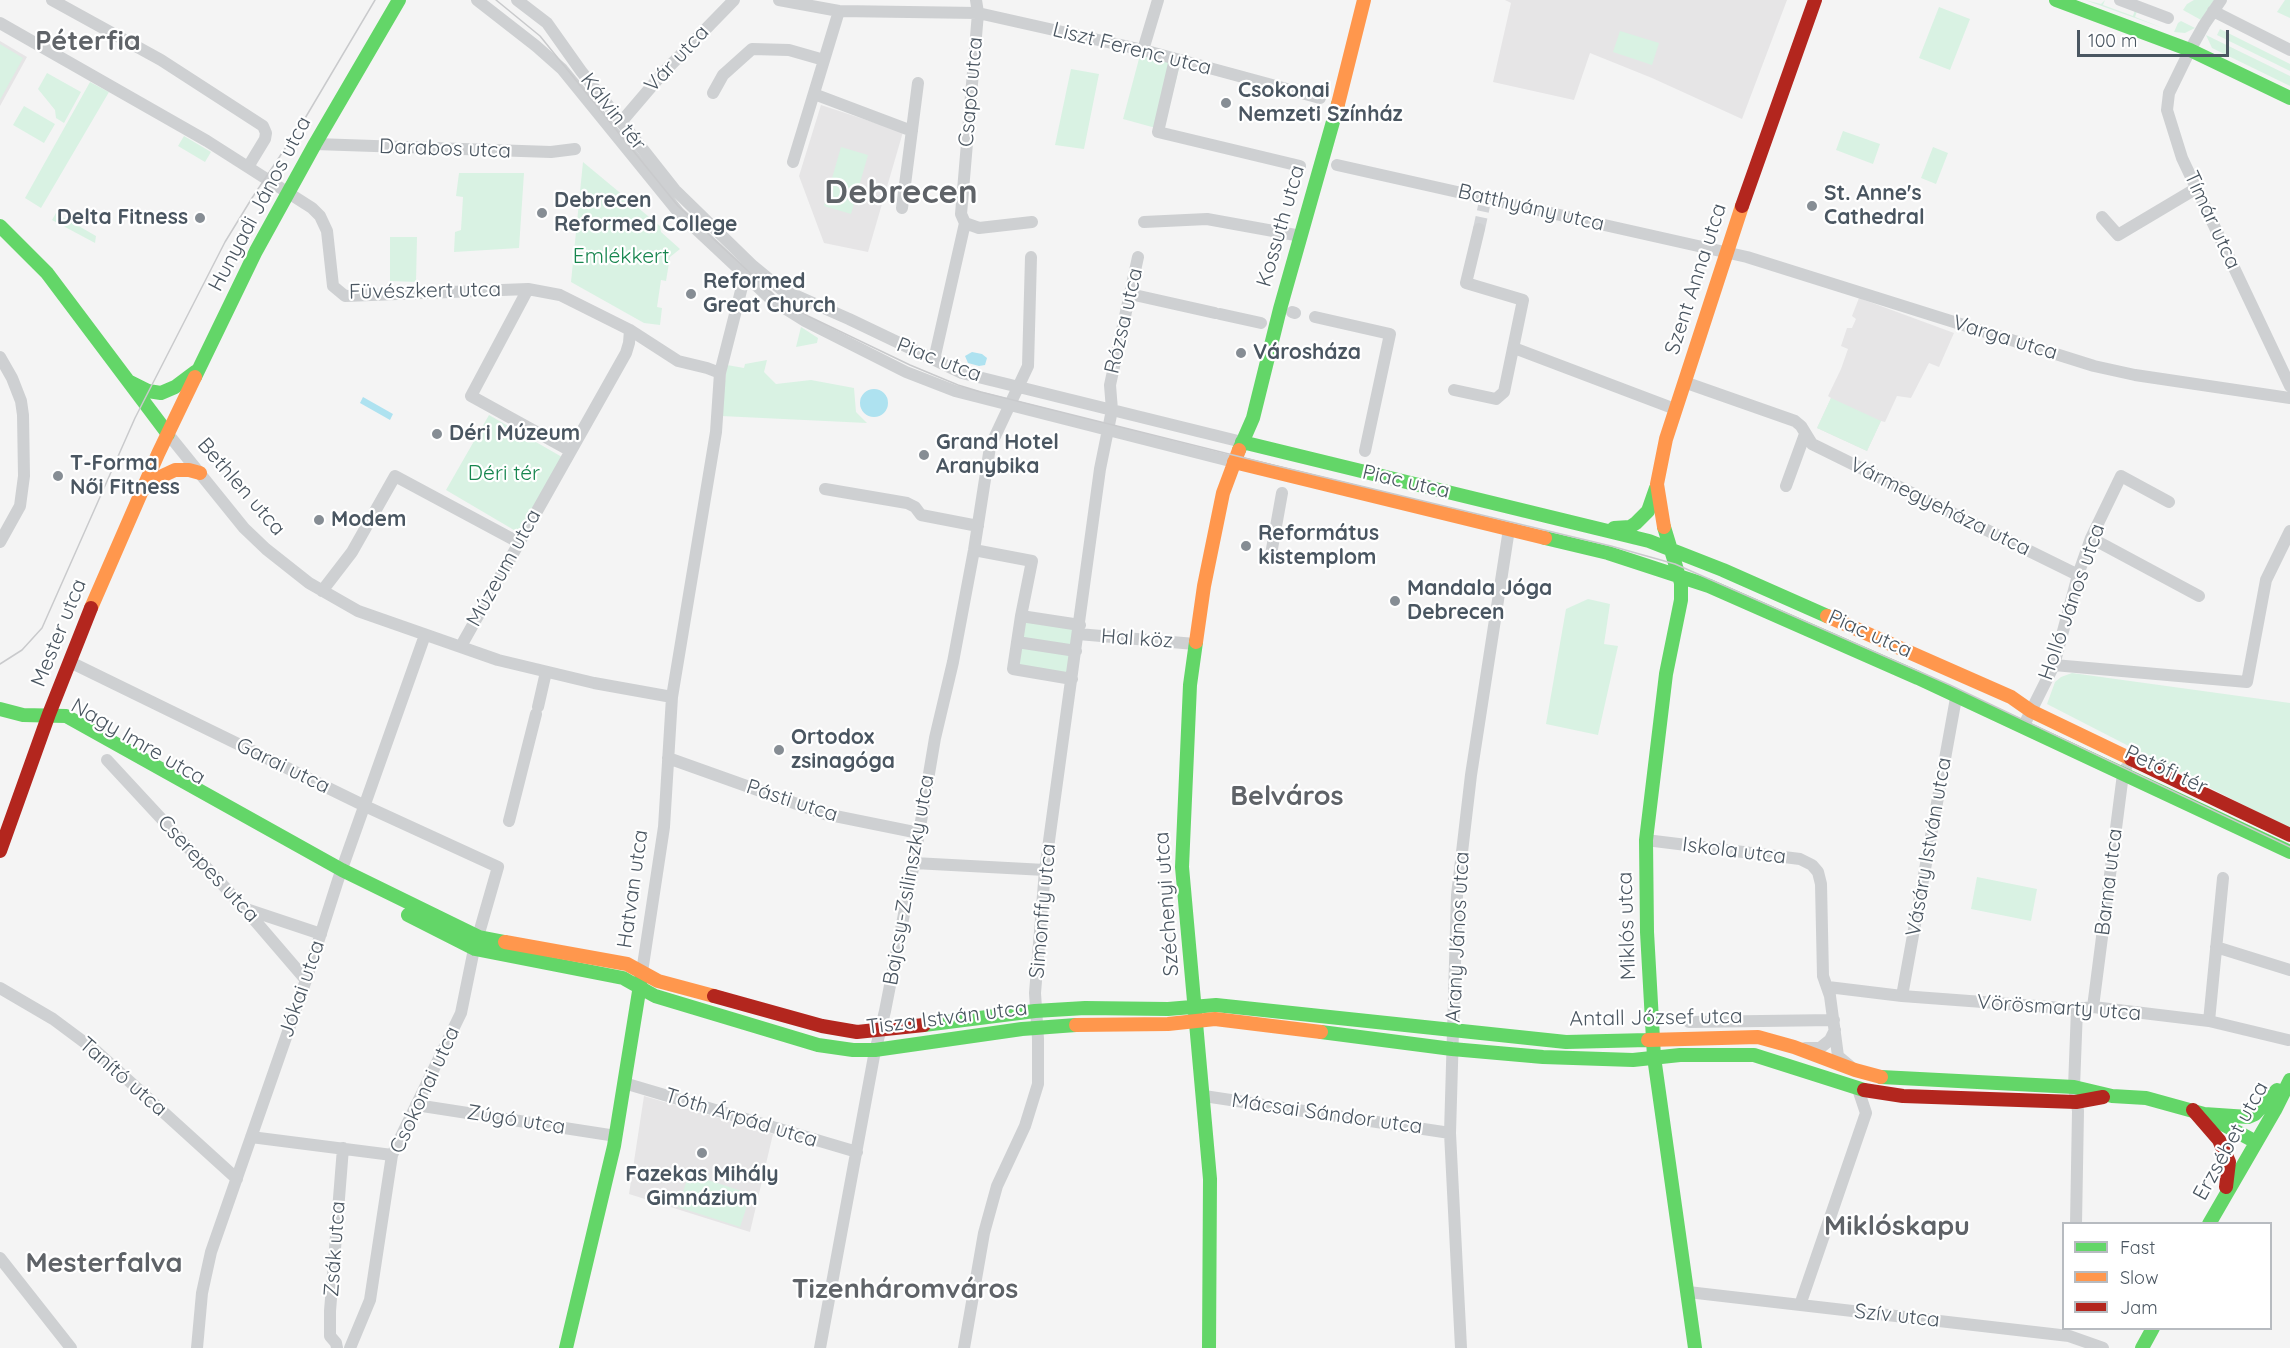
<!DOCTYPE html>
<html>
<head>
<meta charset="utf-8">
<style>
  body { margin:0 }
  #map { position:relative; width:2290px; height:1348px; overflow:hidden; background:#f4f4f4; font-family:Quicksand,sans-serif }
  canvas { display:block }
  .legend { position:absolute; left:2062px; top:1222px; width:210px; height:108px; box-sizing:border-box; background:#fff; border:2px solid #b7bbc0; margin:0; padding:8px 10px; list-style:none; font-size:18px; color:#4a5661 }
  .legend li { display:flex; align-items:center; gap:12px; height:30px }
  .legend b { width:30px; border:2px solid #b7bbc0 }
  .scale { position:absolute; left:2077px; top:30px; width:152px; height:27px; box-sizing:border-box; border:3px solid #4a5661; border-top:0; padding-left:8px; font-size:18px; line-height:21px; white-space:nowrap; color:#4a5661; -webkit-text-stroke:4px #fff; paint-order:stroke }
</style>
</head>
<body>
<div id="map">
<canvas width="2290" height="1348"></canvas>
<ul class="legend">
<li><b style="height:8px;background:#63d668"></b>Fast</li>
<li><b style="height:8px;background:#ff974d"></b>Slow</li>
<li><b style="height:8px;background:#b3261e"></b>Jam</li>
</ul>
<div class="scale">100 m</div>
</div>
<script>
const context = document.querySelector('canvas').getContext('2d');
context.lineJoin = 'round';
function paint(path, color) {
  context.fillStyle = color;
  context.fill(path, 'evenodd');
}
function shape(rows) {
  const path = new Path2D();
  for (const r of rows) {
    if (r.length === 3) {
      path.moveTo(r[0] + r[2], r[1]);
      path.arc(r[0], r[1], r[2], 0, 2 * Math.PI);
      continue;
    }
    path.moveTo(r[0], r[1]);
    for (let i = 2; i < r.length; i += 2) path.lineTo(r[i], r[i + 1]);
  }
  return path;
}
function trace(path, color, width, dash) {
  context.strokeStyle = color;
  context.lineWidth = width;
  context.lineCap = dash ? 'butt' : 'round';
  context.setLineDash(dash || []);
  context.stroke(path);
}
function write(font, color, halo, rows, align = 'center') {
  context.font = font + ' Quicksand,sans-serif';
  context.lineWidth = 4.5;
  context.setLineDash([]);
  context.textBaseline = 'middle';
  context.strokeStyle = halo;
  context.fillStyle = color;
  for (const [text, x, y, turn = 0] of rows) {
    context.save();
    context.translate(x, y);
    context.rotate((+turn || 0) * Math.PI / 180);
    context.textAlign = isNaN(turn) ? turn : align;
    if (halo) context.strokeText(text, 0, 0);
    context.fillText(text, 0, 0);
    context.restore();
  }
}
paint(shape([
  [1505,0,1787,0,1742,119,1652,78,1590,53,1574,100,1493,82,1511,3],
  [0,41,27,57,0,106],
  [821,105,903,132,868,252,824,243,799,176],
  [1859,298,1954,333,1939,367,1929,363,1911,398,1897,396,1885,422,1881,421,1867,451,1817,428,1831,398,1828,396,1841,369,1848,349,1841,346,1847,328,1852,328,1856,319,1852,316],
  [644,1096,773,1134,750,1232,629,1194]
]), '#e6e5e6');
paint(shape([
  [2085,0,2101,4,2105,0,2103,5,2133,16,2135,10,2137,11,2135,17,2163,28],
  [2194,0,2214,0,2201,20,2183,10,2187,4],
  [2285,0,2290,0,2290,18,2277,12],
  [1939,7,1970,19,1950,70,1919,58],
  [2181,21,2195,28,2185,33,2174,32,2178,23],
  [2220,29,2290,64,2290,71,2217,35],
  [1620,31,1659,43,1652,65,1613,52],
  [2206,35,2290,76,2290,86,2212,48],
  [0,44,23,58,0,100],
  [1140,55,1180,65,1163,130,1123,119],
  [1071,69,1099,74,1084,149,1055,145],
  [47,73,81,92,64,123,56,118,55,110,38,89],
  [90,82,109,92,41,208,25,198],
  [24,106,55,124,44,143,13,125],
  [1843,131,1880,144,1873,164,1836,150],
  [184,136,211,152,205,162,178,146],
  [841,147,868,155,851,214,824,206],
  [1933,147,1948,153,1936,184,1921,178],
  [583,162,660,226,661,232,680,249,670,257,666,281,661,280,657,307,662,308,660,325,644,323,571,282],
  [459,173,524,173,519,248,454,252,455,232,461,230,463,197,456,196],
  [56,213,96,236,95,243,52,220],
  [390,237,417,237,416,282,390,281],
  [801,327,818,338,817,343,796,347],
  [767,360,764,372,776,384,811,380,854,388,856,412,867,423,721,416,727,365,744,368,745,364],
  [1831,398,1881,421,1867,451,1817,428],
  [489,415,562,457,519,533,446,490],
  [1588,599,1610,604,1604,644,1618,646,1598,735,1546,724,1566,609],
  [1021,616,1080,625,1072,679,1013,669],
  [2072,673,2290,703,2290,829,2047,704,2055,682,2061,677],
  [1977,877,2037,889,2031,921,1971,909],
  [689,1174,751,1194,740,1227,678,1207]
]), '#d9f2e3');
paint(shape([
  [972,352,982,354,987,358,985,365,979,366,968,363,965,356],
  [874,403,14],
  [363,397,393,414,390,420,360,403]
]), '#aee2f0');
trace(shape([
  [1479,229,1484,206]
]), '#d2d4d7', 12, [12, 6]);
trace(shape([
  [52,0,161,60,263,126,266,133,265,139,248,167],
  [477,0,536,46,562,69,679,213,773,301,805,321,906,372,955,391,1234,462],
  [517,0,547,23,581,71,675,190,753,266,781,289,849,319,962,373,1242,442],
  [779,0,839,11,978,13,1143,50,1320,98],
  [2120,0,2168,18],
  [2221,0,2204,25,2190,50,2169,93,2167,110,2182,158,2290,386],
  [2213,11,2290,50],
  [0,23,207,141,312,208,320,216,327,231,333,286,345,296,528,289,560,295,630,330,678,361,707,368,720,373],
  [1143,50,1158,0],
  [1175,59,1158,132,1300,166],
  [713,93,723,75,752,49,789,50,824,60],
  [814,94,912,131],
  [622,121,663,73,734,0],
  [315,144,551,152,575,149],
  [793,162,839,11],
  [1337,165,1747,257,2094,366,2135,375,2290,398],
  [902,208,918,83],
  [2102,217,2118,235,2197,188],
  [1144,222,1207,219,1301,236],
  [965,223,979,228,1032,222],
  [528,289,471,396,569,450],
  [1130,294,1215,313],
  [1292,312,1295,313],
  [1220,314,1261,323],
  [1315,317,1390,334,1365,451],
  [1514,348,1675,409],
  [0,357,12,378,21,401,23,415,24,476,20,506,0,542],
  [934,360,965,223,961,214,978,13,976,0],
  [1684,382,1795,421,1801,426,1812,444,2078,575],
  [1454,390,1496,399,1504,392,1523,300,1466,283,1479,229],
  [168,434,244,528,266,549,309,583,358,611,498,660,594,683,672,697],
  [1786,486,1805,434],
  [825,489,907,503,915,507,921,515,978,526],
  [2091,538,2199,596],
  [974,550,1032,561,1021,616],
  [1270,560,1282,493],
  [322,591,352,552,395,476,518,542],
  [1078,634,1195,644],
  [1017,642,1076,651],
  [461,646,626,353,629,343,630,330],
  [70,662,365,806,498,867,473,954,461,1013,392,1155,370,1300,350,1348],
  [2054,665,2247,682,2266,580,2290,531],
  [1072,679,1013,669,1021,616,1080,625],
  [538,707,546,672],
  [2023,727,2054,665,2078,575,2091,538,2121,476,2169,502],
  [668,758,825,814,919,833],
  [107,760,245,909,306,980],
  [509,821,536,714],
  [1646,840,1800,859,1812,865,1818,872,1821,884,1823,976,1830,996,1838,1056,1850,1066],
  [914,863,1045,870],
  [246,909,321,934],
  [2216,947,2290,970],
  [642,972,664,827,672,697,716,432,720,373,745,275,749,271],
  [1828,987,1902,996,2077,1009,2093,1007,2209,1021,2288,1040],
  [0,988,53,1019,96,1051,237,1179],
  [1902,996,1956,698],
  [2093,1007,2123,774,2126,768],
  [2209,1021,2223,878],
  [1689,1022,1834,1020],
  [1805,1048,1820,1048,1830,1040,1835,1030],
  [624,1083,857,1152],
  [1204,1096,1450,1133],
  [416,1105,616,1136],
  [251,1137,392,1155],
  [2076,1224,2078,1111,2074,1087,2077,1009],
  [0,1258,71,1348],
  [1688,1292,2069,1336,2103,1348],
  [1800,1305,1866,1113,1858,1089],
  [197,1348,202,1293,211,1252,306,980,338,880,425,635],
  [337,1348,336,1343,330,1336,330,1311,343,1148],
  [820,1348,874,1056,885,1011,914,863,935,738,953,662,974,550,990,447,1028,366,1031,257],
  [964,1348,984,1233,997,1186,1025,1126,1038,1084,1038,1039,1035,993,1045,870,1100,469,1112,410,1110,385,1138,257],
  [1461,1348,1450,1133,1457,895,1471,775,1509,529]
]), '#ced0d2', 12);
trace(shape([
  [2056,0,2190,50,2290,98],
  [0,226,47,273,168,434],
  [195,377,256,251,315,144,399,0],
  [130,382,148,391,161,393,175,387,195,372],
  [1242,442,1649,541,1723,570,1827,616],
  [1239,450,1253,418,1280,309,1338,104],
  [1664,527,1681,583,1681,600,1666,674,1646,840,1647,932,1654,1057,1695,1348],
  [1614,528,1630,527,1636,523,1648,511,1656,488],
  [1545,538,1608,553,1709,586,1918,678,2290,852],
  [1196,642,1190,685,1182,867,1210,1179,1209,1348],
  [0,709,23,715,66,716,342,870,479,937,505,942],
  [408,915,475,949,623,978,655,996,818,1045,853,1050,875,1050,1022,1029,1076,1025],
  [924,1025,1035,1011,1085,1008,1168,1009,1216,1005,1566,1042,1648,1040],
  [1321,1032,1452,1049,1543,1057,1633,1060,1680,1055,1754,1055,1864,1090],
  [1881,1077,2074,1087,2112,1096,2146,1098,2204,1114,2256,1142],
  [2204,1114,2248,1117,2255,1114,2277,1090],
  [2209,1224,2275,1110,2290,1080],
  [566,1348,614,1146,641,979],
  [2142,1348,2153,1328]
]), '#63d668', 14);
trace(shape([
  [1338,104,1364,0],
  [1234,462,1545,538],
  [143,490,160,477,175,470,189,470,200,473],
  [1664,527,1657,484,1666,439,1742,206],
  [91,608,158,454,195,377],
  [1827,616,2011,697,2031,711,2131,759],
  [1196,642,1204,586,1223,493,1239,450],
  [505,942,627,964,658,981,714,996],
  [1076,1025,1168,1024,1215,1019,1321,1032],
  [1648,1040,1758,1037,1794,1047,1855,1070,1881,1077]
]), '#ff974d', 14);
trace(shape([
  [1742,206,1815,0],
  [2131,759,2290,835],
  [0,851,49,714,91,608],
  [714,996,822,1026,857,1032,924,1025],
  [1864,1090,1903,1096,2076,1102,2103,1097],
  [2193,1110,2219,1140,2229,1162,2226,1187]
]), '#b3261e', 14);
trace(shape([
  [496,0,540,36,678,206,776,297,808,316,910,365,958,385,981,392,1269,464,1611,546,1675,564,1950,685,2290,847],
  [0,664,22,650,42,628,135,418,225,242,252,198,304,120,375,0]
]), '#c9cacc', 1.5);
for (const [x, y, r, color] of [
  [1226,103,6,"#868d94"],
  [1812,206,6,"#868d94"],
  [542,213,6,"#868d94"],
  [200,218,6,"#868d94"],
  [691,294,6,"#868d94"],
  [1241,353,6,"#868d94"],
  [437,434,6,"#868d94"],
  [924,455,6,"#868d94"],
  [58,476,6,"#868d94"],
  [319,520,6,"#868d94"],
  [1246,546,6,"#868d94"],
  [1395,601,6,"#868d94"],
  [779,750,6,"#868d94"],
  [702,1153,6,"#868d94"]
]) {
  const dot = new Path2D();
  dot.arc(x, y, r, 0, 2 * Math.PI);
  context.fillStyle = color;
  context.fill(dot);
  trace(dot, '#fff', 2);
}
write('21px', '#4a5661', '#fff', [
  ["Liszt Ferenc utca",1132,49,14],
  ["Vár utca",677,59,-47],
  ["Csapó utca",971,92,-85],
  ["Kálvin tér",613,112,52],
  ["Darabos utca",445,149,2],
  ["Hunyadi János utca",260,204,-62],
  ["Batthyány utca",1531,208,13],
  ["Tímár utca",2212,220,65],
  ["Kossuth utca",1281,226,-74],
  ["Szent Anna utca",1696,279,-72],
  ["Füvészkert utca",425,291,-1],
  ["Rózsa utca",1124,321,-77],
  ["Varga utca",2005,338,17],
  ["Piac utca",939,360,21],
  ["Piac utca",1406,482,13],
  ["Bethlen utca",241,487,49],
  ["Vármegyeháza utca",1940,507,26],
  ["Múzeum utca",504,568,-61],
  ["Holló János utca",2072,602,-71],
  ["Mester utca",59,633,-68],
  ["Piac utca",1870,634,24],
  ["Hal köz",1137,639,4],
  ["Nagy Imre utca",138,742,30],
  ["Garai utca",283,766,26],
  ["Petőfi tér",2166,770,25],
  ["Pásti utca",792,801,18],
  ["Vásáry István utca",1929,847,-80],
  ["Iskola utca",1734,851,7],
  ["Cserepes utca",208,869,47],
  ["Bajcsy-Zsilinszky utca",909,880,-80],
  ["Barna utca",2109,882,-83],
  ["Hatvan utca",633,889,-82],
  ["Széchenyi utca",1167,904,-94],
  ["Simonffy utca",1043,911,-85],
  ["Miklós utca",1627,926,-92],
  ["Arany János utca",1458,937,-87],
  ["Jókai utca",302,989,-71],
  ["Vörösmarty utca",2059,1008,4],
  ["Tisza István utca",947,1018,-7],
  ["Antall József utca",1656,1018,-1],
  ["Tanító utca",123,1077,41],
  ["Csokonai utca",425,1090,-65],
  ["Mácsai Sándor utca",1327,1114,8],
  ["Tóth Árpád utca",741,1118,17],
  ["Zúgó utca",516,1120,9],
  ["Erzsébet utca",2231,1141,-61],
  ["Zsák utca",335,1249,-86],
  ["Szív utca",1897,1316,6]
]);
write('bold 21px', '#4a5661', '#fff', [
  ["Csokonai",1238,91],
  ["Nemzeti Színház",1238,115],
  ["St. Anne's",1824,194],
  ["Cathedral",1824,218],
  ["Debrecen",554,201],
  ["Reformed College",554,225],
  ["Delta Fitness",188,218,"right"],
  ["Reformed",703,282],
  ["Great Church",703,306],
  ["Városháza",1253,353],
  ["Déri Múzeum",449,434],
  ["Grand Hotel",936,443],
  ["Aranybika",936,467],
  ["T-Forma",70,464],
  ["Női Fitness",70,488],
  ["Modem",331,520],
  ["Református",1258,534],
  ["kistemplom",1258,558],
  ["Mandala Jóga",1407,589],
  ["Debrecen",1407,613],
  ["Ortodox",791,738],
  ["zsinagóga",791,762],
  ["Fazekas Mihály",702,1175,"center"],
  ["Gimnázium",702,1199,"center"]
], 'left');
write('21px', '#17864f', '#fff', [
  ["Emlékkert",621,257],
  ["Déri tér",504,474]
]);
write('bold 27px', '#5f6368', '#fff', [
  ["Péterfia",88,42],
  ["Belváros",1287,797],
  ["Miklóskapu",1897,1227],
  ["Mesterfalva",104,1264],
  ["Tizenháromváros",905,1290]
]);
write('bold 33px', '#5f6368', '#fff', [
  ["Debrecen",901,193]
]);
</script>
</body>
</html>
